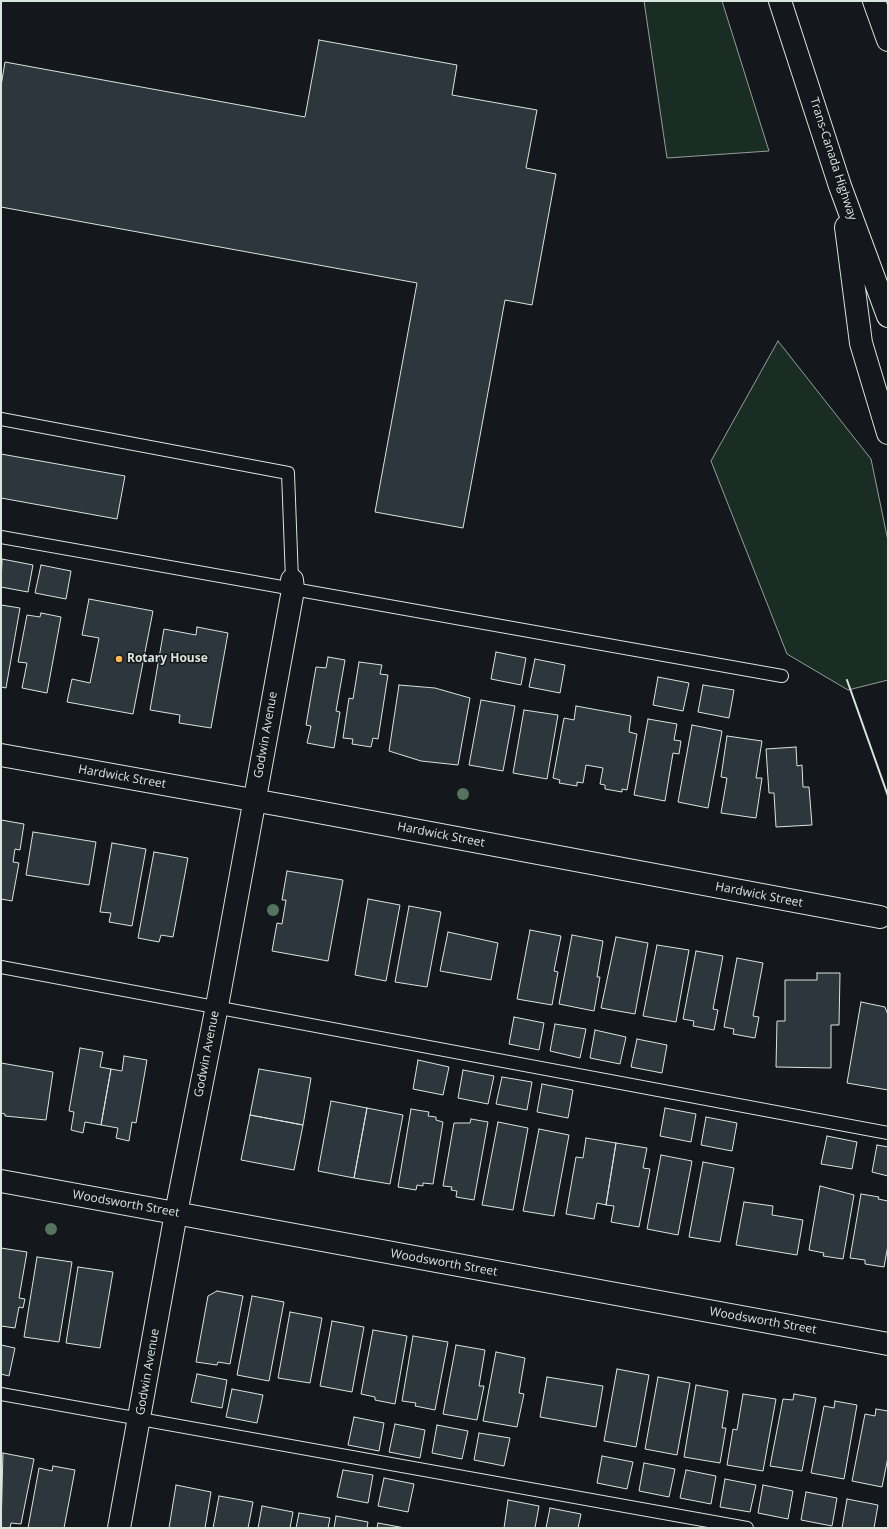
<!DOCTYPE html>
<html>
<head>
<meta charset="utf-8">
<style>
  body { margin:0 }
  #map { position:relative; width:889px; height:1529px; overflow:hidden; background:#14181c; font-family:"Open Sans",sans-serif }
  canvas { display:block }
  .frame { position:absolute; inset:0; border:2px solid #d8e6dc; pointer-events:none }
</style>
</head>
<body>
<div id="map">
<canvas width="889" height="1529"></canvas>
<div class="frame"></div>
</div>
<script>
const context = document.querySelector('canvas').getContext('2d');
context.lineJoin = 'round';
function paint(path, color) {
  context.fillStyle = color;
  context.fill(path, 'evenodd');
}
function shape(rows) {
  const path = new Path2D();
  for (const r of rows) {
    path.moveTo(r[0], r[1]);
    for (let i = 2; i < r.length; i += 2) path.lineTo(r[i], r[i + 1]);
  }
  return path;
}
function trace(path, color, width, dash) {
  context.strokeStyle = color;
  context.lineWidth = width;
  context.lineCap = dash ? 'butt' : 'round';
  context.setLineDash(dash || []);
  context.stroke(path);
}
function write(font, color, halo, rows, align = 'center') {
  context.font = font + ' "Open Sans",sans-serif';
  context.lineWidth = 3;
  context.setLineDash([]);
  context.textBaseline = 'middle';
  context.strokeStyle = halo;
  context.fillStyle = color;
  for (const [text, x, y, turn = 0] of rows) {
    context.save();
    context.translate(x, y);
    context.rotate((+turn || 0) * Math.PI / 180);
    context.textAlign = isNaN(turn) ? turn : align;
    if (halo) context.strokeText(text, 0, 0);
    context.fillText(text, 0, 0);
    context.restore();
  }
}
const green = shape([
  [644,1,722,1,769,151,667,158,644,1],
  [778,341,871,459,888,541,888,680,848,690,787,654,711,461,778,341]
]);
paint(green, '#1a2d24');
trace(green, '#939e99', 1);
const building = shape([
  [319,40,457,65,452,95,537,110,526,168,556,174,532,305,505,300,463,528,375,512,417,283,1,207,1,86,5,62,305,117,319,40],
  [1,454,125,476,117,519,1,498,1,454],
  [2,559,33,565,28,592,1,587,2,559],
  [41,565,71,571,66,599,35,593,41,565],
  [89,599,153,611,133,714,67,702,72,679,90,683,99,638,82,635,89,599],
  [1,605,20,608,6,688,1,687,1,605],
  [41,613,61,617,47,693,22,688,27,663,18,662,27,615,40,617,41,613],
  [197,627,228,633,211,728,179,723,180,715,150,710,164,629,196,635,197,627],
  [496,652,526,658,521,685,491,679,496,652],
  [328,657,345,660,336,711,340,712,334,748,307,743,311,726,306,725,316,667,326,668,328,657],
  [535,659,565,665,560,693,529,687,535,659],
  [359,662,382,665,380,674,388,675,378,739,373,738,371,747,352,744,353,739,343,738,349,698,353,699,359,662],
  [658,677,689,683,683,711,653,705,658,677],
  [399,685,435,688,470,698,458,765,421,761,389,751,399,685],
  [703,685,734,690,729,718,698,712,703,685],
  [481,700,515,706,503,771,469,765,481,700],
  [576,706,631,716,629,732,637,734,627,790,622,789,622,792,605,789,605,785,600,784,603,768,586,765,583,783,577,782,577,786,559,783,560,780,553,778,564,718,574,720,576,706],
  [524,710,558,715,547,779,513,773,524,710],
  [648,719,677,724,674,740,681,741,679,754,673,753,665,801,634,795,648,719],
  [692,725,722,731,708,808,678,802,692,725],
  [727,736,762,741,756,778,762,778,756,818,721,813,727,778,721,777,727,736],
  [796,747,797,766,802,765,803,787,809,787,812,825,776,827,774,793,769,793,766,749,796,747],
  [1,820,24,824,20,850,15,849,13,862,19,863,12,901,1,899,1,820],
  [33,832,96,842,89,885,26,875,33,832],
  [112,843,146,849,132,926,109,922,111,913,100,912,112,843],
  [154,852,188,858,173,937,161,935,159,942,138,938,154,852],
  [287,871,343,880,328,961,272,951,277,923,282,924,286,900,282,900,287,871],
  [368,899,400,905,386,981,355,975,368,899],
  [409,906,441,912,427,987,395,982,409,906],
  [530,930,561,936,554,971,558,972,552,1005,517,999,530,930],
  [448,932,498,943,491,980,440,971,448,932],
  [572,935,603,941,597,977,600,977,594,1011,559,1004,572,935],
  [616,937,648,943,635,1014,601,1008,616,937],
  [657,945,689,950,676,1022,643,1016,657,945],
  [696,951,723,956,713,1009,718,1010,714,1030,693,1026,694,1021,683,1019,696,951],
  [737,958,763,963,753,1016,759,1017,755,1038,733,1034,734,1029,724,1027,737,958],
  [817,973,840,973,839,1025,831,1025,831,1068,776,1067,777,1021,785,1021,785,980,817,980,817,973],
  [861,1002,885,1007,888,1015,888,1090,847,1083,861,1002],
  [514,1017,544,1023,539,1050,509,1044,514,1017],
  [555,1024,586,1029,580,1058,550,1051,555,1024],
  [595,1030,626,1037,620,1064,590,1058,595,1030],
  [637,1039,667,1045,662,1073,631,1067,637,1039],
  [80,1048,103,1052,100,1067,111,1069,101,1125,85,1122,83,1133,71,1130,74,1112,69,1111,80,1048],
  [124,1056,147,1060,136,1123,132,1122,129,1141,116,1138,118,1128,101,1125,111,1069,122,1071,124,1056],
  [418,1060,449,1067,443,1095,413,1089,418,1060],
  [1,1063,53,1072,46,1120,5,1116,5,1114,1,1113,1,1063],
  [259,1069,311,1078,303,1125,250,1115,259,1069],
  [463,1070,494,1076,488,1104,458,1098,463,1070],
  [502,1077,532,1082,527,1110,496,1104,502,1077],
  [542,1084,573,1090,568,1118,537,1112,542,1084],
  [331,1101,367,1108,354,1178,318,1171,331,1101],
  [367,1108,403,1115,390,1184,354,1178,367,1108],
  [665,1108,696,1114,691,1142,660,1136,665,1108],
  [411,1109,429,1112,428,1116,436,1117,436,1120,443,1122,433,1184,423,1183,423,1186,417,1185,416,1190,398,1187,411,1109],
  [250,1115,303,1125,294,1170,241,1160,250,1115],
  [706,1117,737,1123,732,1151,701,1145,706,1117],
  [471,1119,488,1122,474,1200,456,1197,457,1191,451,1190,452,1187,443,1186,454,1123,470,1123,471,1119],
  [498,1122,528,1128,513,1210,482,1205,498,1122],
  [539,1129,569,1135,554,1216,523,1211,539,1129],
  [827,1136,857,1142,852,1169,821,1164,827,1136],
  [586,1138,616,1143,606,1205,597,1203,594,1219,566,1214,576,1157,583,1158,586,1138],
  [616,1143,647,1148,643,1168,650,1169,639,1227,611,1222,614,1206,606,1205,616,1143],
  [877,1145,888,1147,888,1176,872,1172,877,1145],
  [661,1155,692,1161,678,1235,647,1229,661,1155],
  [703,1162,734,1168,720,1242,689,1237,703,1162],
  [820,1186,854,1195,843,1259,823,1256,824,1253,809,1250,820,1186],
  [861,1194,879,1197,878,1199,888,1201,888,1245,884,1267,865,1264,865,1260,850,1258,861,1194],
  [744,1202,773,1206,772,1215,803,1220,797,1255,736,1245,744,1202],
  [1,1248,27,1252,19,1298,25,1299,23,1308,19,1307,15,1328,1,1326,1,1248],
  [37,1257,72,1262,59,1342,24,1337,37,1257],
  [78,1267,113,1272,100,1348,66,1343,78,1267],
  [217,1291,243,1296,230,1364,218,1362,217,1365,196,1362,208,1296,217,1291],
  [252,1296,284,1302,269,1381,237,1375,252,1296],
  [290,1312,322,1318,310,1383,278,1378,290,1312],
  [332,1321,364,1327,352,1392,320,1386,332,1321],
  [373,1330,407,1336,395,1404,375,1400,375,1397,361,1394,373,1330],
  [413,1336,448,1342,435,1410,415,1406,416,1403,402,1401,413,1336],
  [1,1345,15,1348,9,1376,1,1374,1,1345],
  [456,1345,485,1350,479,1386,484,1386,477,1420,443,1414,456,1345],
  [496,1352,525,1358,519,1393,524,1394,517,1427,483,1421,496,1352],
  [617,1369,649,1375,636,1447,604,1441,617,1369],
  [197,1374,227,1380,222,1408,191,1402,197,1374],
  [547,1377,603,1386,596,1427,540,1417,547,1377],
  [658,1377,690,1383,677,1455,645,1449,658,1377],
  [696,1385,728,1391,722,1428,726,1428,720,1463,684,1457,696,1385],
  [232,1389,263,1395,257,1423,226,1417,232,1389],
  [743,1394,776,1399,763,1471,727,1465,733,1429,737,1430,743,1394],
  [794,1394,816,1398,802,1471,770,1466,783,1399,793,1400,794,1394],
  [835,1401,857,1405,844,1479,811,1473,824,1406,834,1408,835,1401],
  [876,1409,888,1411,888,1457,882,1487,852,1481,865,1414,875,1416,876,1409],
  [354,1417,384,1423,379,1451,348,1445,354,1417],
  [395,1424,425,1430,420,1458,389,1452,395,1424],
  [437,1425,468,1431,462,1459,432,1453,437,1425],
  [479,1433,510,1438,504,1466,474,1460,479,1433],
  [3,1453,34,1459,21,1524,11,1523,10,1528,1,1528,3,1453],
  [602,1456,633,1462,627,1489,597,1483,602,1456],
  [644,1463,675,1469,669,1497,639,1491,644,1463],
  [53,1466,75,1470,64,1528,28,1528,39,1468,52,1471,53,1466],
  [343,1470,373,1475,368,1503,337,1497,343,1470],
  [686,1470,716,1476,711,1504,680,1498,686,1470],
  [384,1478,414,1484,408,1512,378,1506,384,1478],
  [725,1479,756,1485,750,1512,720,1507,725,1479],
  [176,1485,211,1492,205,1528,169,1528,176,1485],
  [763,1485,793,1491,788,1519,758,1513,763,1485],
  [806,1492,837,1498,832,1526,801,1520,806,1492],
  [219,1496,253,1502,248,1528,213,1528,219,1496],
  [847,1499,878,1505,874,1528,842,1528,847,1499],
  [508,1500,539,1506,535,1528,504,1528,508,1500],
  [262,1506,293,1512,290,1528,258,1528,262,1506],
  [550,1508,581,1514,578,1528,546,1528,550,1508],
  [299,1513,330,1518,328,1528,296,1528,299,1513],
  [336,1516,368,1522,367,1528,334,1528,336,1516],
  [378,1523,405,1528,377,1528,378,1523]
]);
paint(building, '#2c363c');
trace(building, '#d8e6dc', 1);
const lane = shape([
  [1,419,288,473,292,580],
  [1,537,782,676],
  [1,967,888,1133],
  [1,1394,747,1528]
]);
const street = shape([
  [1,755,286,806,880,917],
  [1,1181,888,1344],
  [119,1528,176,1213,217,1006,293,590,292,580]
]);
const highway = shape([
  [780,1,840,186,888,316],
  [874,1,888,40],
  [846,227,861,343,888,433]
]);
trace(lane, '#d8e6dc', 14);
trace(street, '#d8e6dc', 24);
trace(highway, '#d8e6dc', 24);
trace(lane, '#14181c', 12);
trace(street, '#14181c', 22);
trace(highway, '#14181c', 22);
trace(shape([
  [847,680,888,796]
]), '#d8e6dc', 2);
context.fillStyle = '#55745f';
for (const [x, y] of [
  [463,794],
  [273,910],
  [51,1229]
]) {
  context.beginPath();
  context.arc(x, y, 6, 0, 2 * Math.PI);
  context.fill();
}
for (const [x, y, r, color] of [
  [119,659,4,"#ffb74d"]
]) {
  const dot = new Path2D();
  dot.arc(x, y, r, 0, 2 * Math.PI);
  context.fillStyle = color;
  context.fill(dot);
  trace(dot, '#14181c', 1.5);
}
write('12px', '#d8e6dc', '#14181c', [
  ["Trans-Canada Highway",833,159,72],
  ["Godwin Avenue",266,735,-80],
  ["Hardwick Street",122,777,10],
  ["Hardwick Street",441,835,11],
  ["Hardwick Street",759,895,11],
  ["Godwin Avenue",207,1054,-79],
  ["Woodsworth Street",126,1204,10],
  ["Woodsworth Street",444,1263,10],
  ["Woodsworth Street",763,1321,10],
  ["Godwin Avenue",148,1372,-80]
]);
write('bold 12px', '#d8e6dc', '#14181c', [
  ["Rotary House",127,659]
], 'left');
</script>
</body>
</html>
